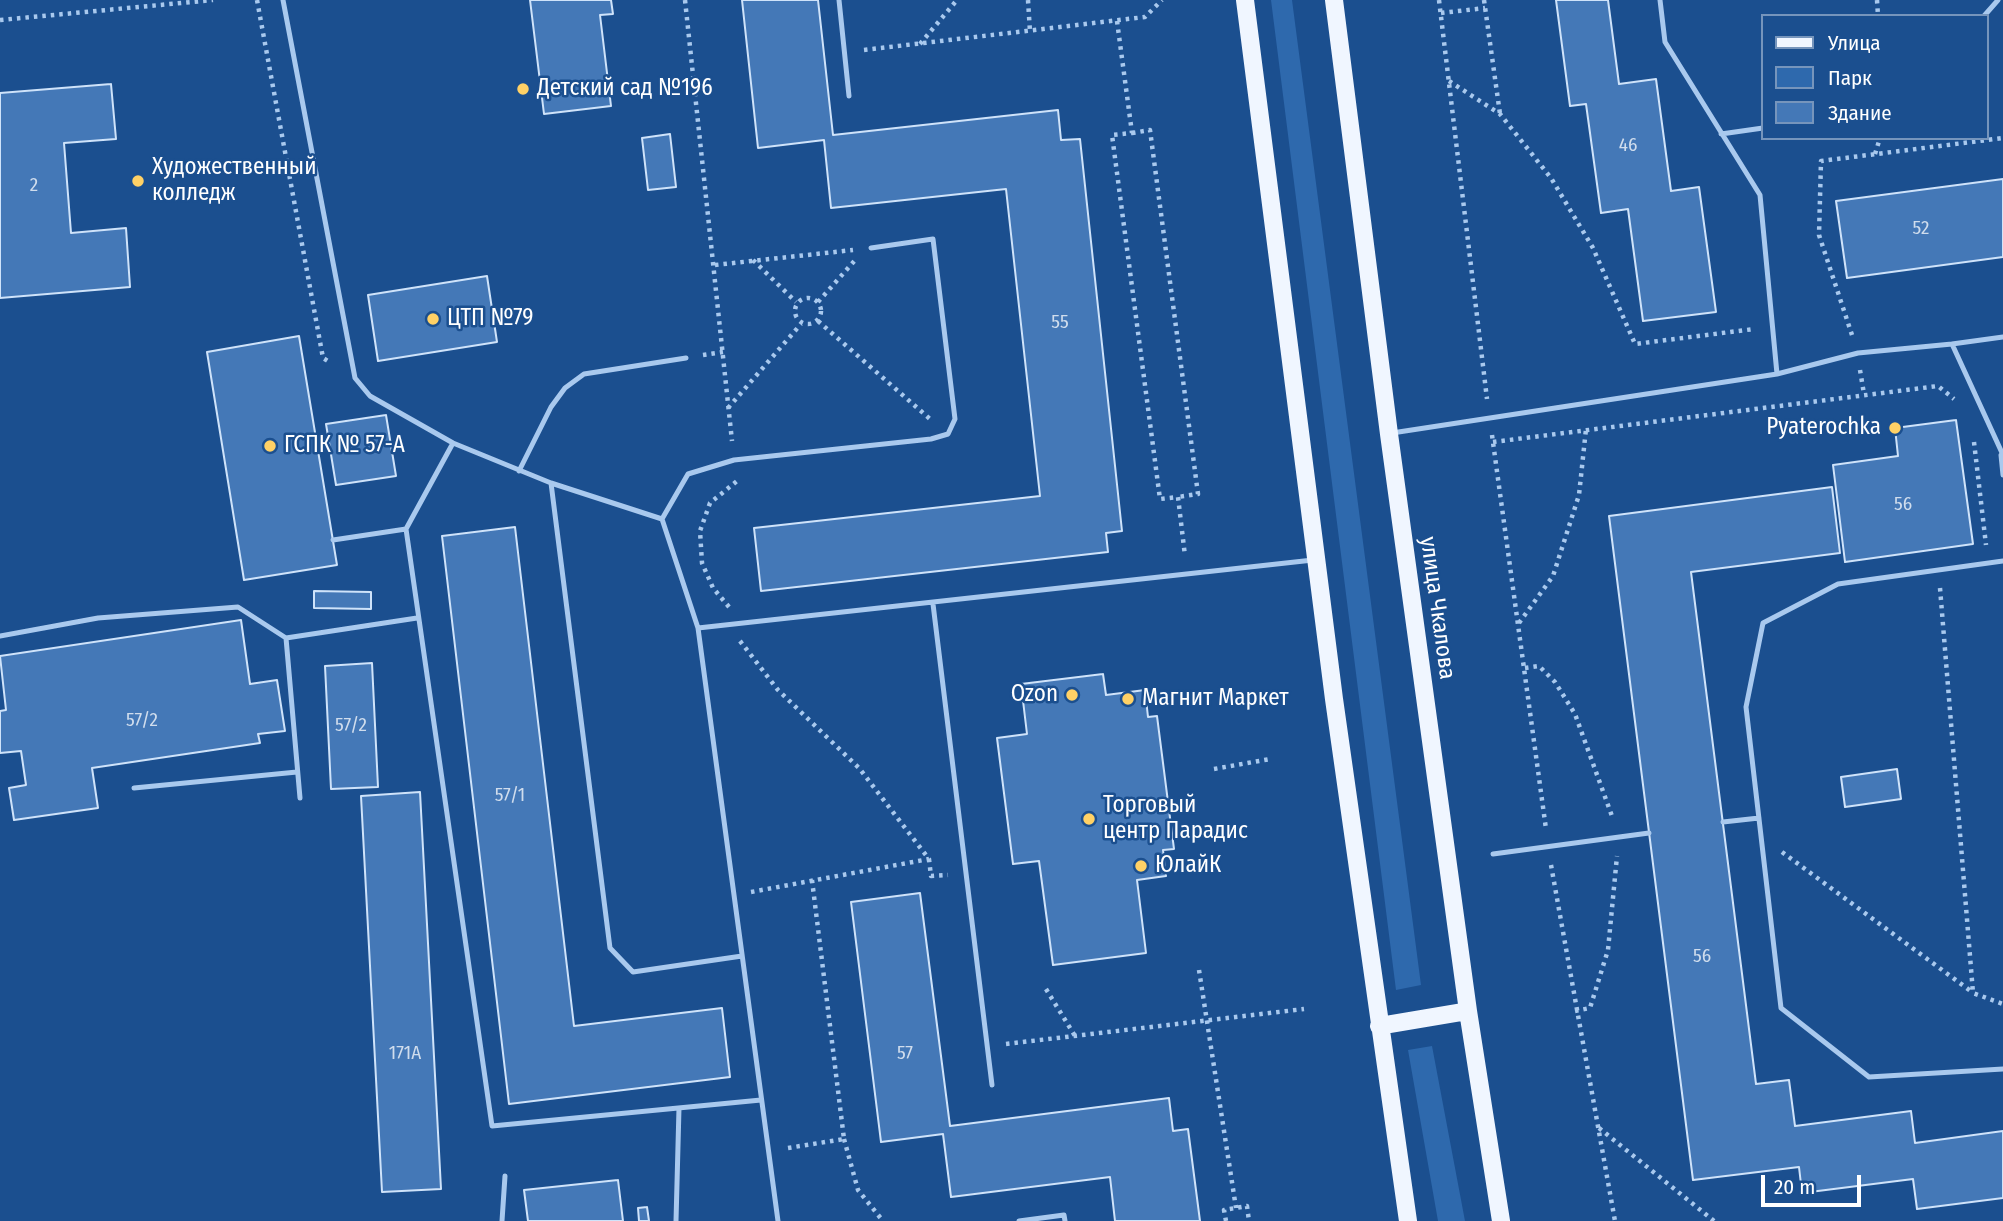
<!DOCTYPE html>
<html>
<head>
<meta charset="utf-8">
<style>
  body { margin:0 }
  #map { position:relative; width:2003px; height:1221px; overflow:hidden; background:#1b4f8f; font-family:"Fira Sans Condensed",sans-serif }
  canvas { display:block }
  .legend { position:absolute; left:1761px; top:14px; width:228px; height:126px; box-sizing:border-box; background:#1b4f8f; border:2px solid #7695bc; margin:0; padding:9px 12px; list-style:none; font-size:21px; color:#fff }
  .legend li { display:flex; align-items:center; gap:14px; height:35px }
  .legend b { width:35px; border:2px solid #7695bc }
  .scale { position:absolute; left:1761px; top:1175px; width:100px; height:32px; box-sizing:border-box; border:4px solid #fff; border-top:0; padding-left:9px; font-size:21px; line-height:24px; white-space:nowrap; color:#fff; -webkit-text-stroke:5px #1b4f8f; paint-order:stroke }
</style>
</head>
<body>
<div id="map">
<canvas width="2003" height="1221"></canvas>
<ul class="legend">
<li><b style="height:9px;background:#f0f6ff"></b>Улица</li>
<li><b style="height:19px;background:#2e69ad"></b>Парк</li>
<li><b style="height:19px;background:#4478b7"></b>Здание</li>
</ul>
<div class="scale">20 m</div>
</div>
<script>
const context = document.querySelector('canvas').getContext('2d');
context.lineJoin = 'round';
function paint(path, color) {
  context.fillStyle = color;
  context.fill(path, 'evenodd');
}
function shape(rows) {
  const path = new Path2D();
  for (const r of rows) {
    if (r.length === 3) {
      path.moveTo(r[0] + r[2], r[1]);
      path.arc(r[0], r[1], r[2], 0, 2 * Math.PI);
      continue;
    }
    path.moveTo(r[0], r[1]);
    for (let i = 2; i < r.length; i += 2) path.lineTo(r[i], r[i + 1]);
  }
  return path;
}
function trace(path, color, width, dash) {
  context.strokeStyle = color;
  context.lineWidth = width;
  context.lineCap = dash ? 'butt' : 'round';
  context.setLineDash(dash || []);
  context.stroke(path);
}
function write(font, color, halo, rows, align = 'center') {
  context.font = font + ' "Fira Sans Condensed",sans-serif';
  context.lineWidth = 5;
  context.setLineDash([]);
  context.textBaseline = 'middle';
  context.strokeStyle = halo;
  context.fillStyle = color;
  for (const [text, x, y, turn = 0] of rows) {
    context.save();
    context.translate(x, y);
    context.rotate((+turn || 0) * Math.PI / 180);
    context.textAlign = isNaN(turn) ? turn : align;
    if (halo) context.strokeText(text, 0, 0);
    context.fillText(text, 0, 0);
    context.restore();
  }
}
paint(shape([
  [1271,0,1292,0,1421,985,1396,990],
  [1432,1046,1465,1221,1438,1221,1408,1050]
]), '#2e69ad');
const building = shape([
  [530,0,611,0,613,14,600,15,611,106,544,114,530,0],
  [742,0,818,0,833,135,1058,110,1061,140,1080,139,1122,531,1106,533,1108,552,761,591,754,528,1040,496,1006,189,831,208,824,140,758,148,742,0],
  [1556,0,1608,0,1619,84,1656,79,1671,191,1699,187,1716,312,1643,321,1628,209,1601,213,1586,104,1570,106,1556,0],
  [111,84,116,139,64,143,71,233,126,228,130,287,0,298,0,93,111,84],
  [670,134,676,187,648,190,642,138,670,134],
  [2003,179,2003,257,1847,278,1836,201,2003,179],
  [487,276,497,342,378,361,368,295,487,276],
  [299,336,337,565,244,580,207,352,299,336],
  [386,415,396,476,336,485,326,424,386,415],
  [1956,420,1973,544,1845,562,1833,465,1898,456,1895,428,1956,420],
  [1832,487,1840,553,1691,572,1756,1084,1789,1080,1795,1126,1911,1111,1915,1143,2003,1131,2003,1198,1917,1209,1913,1179,1802,1193,1799,1167,1693,1180,1609,516,1832,487],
  [515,527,574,1026,722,1008,730,1077,509,1104,442,536,515,527],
  [314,591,371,592,371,609,314,608,314,591],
  [241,620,250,684,277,680,285,731,258,734,260,743,92,768,98,808,14,820,9,788,26,785,21,751,0,753,0,711,6,710,0,656,241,620],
  [372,663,378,787,331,789,325,666,372,663],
  [1103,674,1106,695,1145,690,1148,717,1157,716,1174,849,1163,850,1166,876,1137,880,1146,953,1053,965,1039,861,1013,864,997,738,1027,734,1021,684,1103,674],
  [1897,769,1901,799,1845,807,1841,777,1897,769],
  [420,792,441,1189,382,1192,361,796,420,792],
  [920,893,950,1126,1169,1098,1173,1131,1188,1129,1200,1221,1115,1221,1110,1177,951,1197,943,1134,881,1142,851,902,920,893],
  [618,1180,623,1221,528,1221,524,1190,618,1180],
  [647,1207,649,1221,639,1221,638,1208,647,1207]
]);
paint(building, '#4478b7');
trace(building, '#cfe3fa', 2);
trace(shape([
  [257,0,323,358,331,363],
  [685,0,732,441],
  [1028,0,1030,32],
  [1439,0,1487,399],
  [1484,0,1500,114],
  [1877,0,1878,16],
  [1441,13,1485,8],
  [0,20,213,0],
  [1117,21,1132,133,1112,135,1160,499,1178,497,1185,556],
  [920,44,957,0],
  [864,50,1145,17,1162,0],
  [1449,81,1500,114,1551,178,1593,248,1635,344,1754,329],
  [1132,133,1150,130,1198,494,1178,497],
  [1875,154,1880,138],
  [753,260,796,302],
  [715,265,853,250],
  [808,311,13],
  [818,302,857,258],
  [818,321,930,419],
  [1852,335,1819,235,1821,161,2003,138],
  [703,355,723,352],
  [1860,370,1864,394],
  [728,408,801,324],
  [1492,435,1546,829],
  [1493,442,1938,386,1954,399],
  [1974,442,1986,545],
  [1940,588,1973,993,2003,1004],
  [729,607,713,588,702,563,700,531,710,503,737,481],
  [1519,623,1553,576,1579,495,1586,429],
  [740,641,778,690,859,768,929,859,931,876,948,875],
  [1525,668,1539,666,1555,682,1575,714,1613,819],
  [1214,769,1270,759],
  [1782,852,1972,992],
  [1551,865,1615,1221],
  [751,892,929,859],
  [1199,970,1236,1208],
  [1046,989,1075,1036],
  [1575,1011,1590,1008,1608,950,1617,856],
  [1006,1044,1304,1009],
  [1599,1128,1714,1221],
  [844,1139,858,1190,883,1221],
  [788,1148,844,1139,812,880],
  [1226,1221,1224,1210,1247,1206,1249,1221]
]), '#a9c9ee', 4.5, [3.5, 5]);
trace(shape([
  [283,0,355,378,370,396,453,443,551,483,662,519,698,628,778,1221],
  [839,0,849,96],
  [1660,0,1665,42,1760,195,1777,374],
  [1984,16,1998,0],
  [1721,134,1763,128],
  [1952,344,2003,337],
  [1392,433,1777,374,1858,353,1952,344,2003,455],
  [453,443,406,529,492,1126,761,1100],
  [2001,455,2003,475],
  [519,471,551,407,565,388,584,374,686,358],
  [551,483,610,948,633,972,742,956],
  [662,519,688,474,734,460,931,439,948,434,955,419,933,239,871,248],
  [333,540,406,529],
  [2003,561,1838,584,1763,623,1746,707,1781,1008,1869,1077,2003,1069],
  [933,604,992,1085],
  [698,628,1313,560],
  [0,636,98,618,238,607,286,638],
  [134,788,297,772],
  [300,798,286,638,417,618],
  [1723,822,1759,818],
  [1493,854,1649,833],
  [502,1221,505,1176],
  [676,1221,679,1108],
  [1019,1221,1064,1215,1065,1221]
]), '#a9c9ee', 5);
trace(shape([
  [1245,0,1334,699,1408,1221],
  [1334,0,1389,434,1468,1011,1501,1221],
  [1379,1026,1468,1011]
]), '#f0f6ff', 18);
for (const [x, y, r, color] of [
  [523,89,7,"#ffd166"],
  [138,181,7,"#ffd166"],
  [433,319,7,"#ffd166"],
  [1895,428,7,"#ffd166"],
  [270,446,7,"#ffd166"],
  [1072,695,7,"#ffd166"],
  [1128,699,7,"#ffd166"],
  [1089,819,7,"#ffd166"],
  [1141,866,7,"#ffd166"]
]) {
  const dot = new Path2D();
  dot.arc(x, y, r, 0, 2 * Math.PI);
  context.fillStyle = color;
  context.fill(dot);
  trace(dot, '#1b4f8f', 2.5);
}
write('19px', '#d0dded', null, [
  ["46",1628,146],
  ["2",34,186],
  ["52",1921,229],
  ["55",1060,323],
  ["56",1903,505],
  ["57/2",142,721],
  ["57/2",351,726],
  ["57/1",510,796],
  ["56",1702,957],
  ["171А",405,1054],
  ["57",905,1054]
]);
write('23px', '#fff', '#1b4f8f', [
  ["Детский сад №196",537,89],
  ["Художественный",152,168],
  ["колледж",152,194],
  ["ЦТП №79",447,319],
  ["Pyaterochka",1881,428,"right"],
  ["ГСПК № 57-А",284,446],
  ["Ozon",1058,695,"right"],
  ["Магнит Маркет",1142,699],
  ["Торговый",1103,806],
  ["центр Парадис",1103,832],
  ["ЮлайК",1155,866]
], 'left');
write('23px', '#fff', '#1b4f8f', [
  ["улица Чкалова",1437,608,82]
]);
</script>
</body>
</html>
